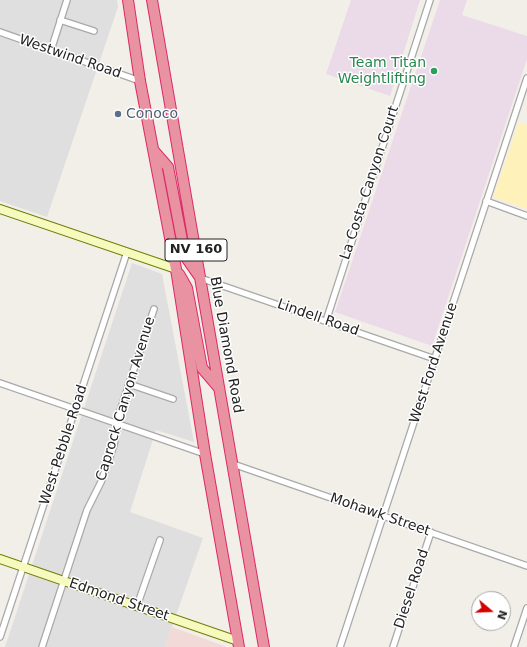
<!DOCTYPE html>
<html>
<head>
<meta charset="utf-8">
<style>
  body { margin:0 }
  #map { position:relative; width:527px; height:647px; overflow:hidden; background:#f2efe9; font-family:"DejaVu Sans",sans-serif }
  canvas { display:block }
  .north { position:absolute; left:471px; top:591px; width:40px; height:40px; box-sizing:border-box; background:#fff; border:1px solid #a7a7a7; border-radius:50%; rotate:109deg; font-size:11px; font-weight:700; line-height:16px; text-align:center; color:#222 }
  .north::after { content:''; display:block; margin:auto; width:14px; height:18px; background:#d40000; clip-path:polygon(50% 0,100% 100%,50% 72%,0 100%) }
</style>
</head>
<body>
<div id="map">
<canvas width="527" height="647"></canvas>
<div class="north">N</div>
</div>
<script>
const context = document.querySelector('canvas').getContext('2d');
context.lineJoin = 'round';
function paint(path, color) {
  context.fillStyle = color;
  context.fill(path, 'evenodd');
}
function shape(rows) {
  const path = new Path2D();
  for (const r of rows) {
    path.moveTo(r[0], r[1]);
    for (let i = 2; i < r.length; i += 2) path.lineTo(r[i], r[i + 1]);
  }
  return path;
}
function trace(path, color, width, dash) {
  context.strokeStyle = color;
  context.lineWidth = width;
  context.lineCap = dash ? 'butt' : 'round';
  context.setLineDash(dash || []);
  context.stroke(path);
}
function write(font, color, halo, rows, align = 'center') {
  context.font = font + ' "DejaVu Sans",sans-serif';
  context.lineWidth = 3;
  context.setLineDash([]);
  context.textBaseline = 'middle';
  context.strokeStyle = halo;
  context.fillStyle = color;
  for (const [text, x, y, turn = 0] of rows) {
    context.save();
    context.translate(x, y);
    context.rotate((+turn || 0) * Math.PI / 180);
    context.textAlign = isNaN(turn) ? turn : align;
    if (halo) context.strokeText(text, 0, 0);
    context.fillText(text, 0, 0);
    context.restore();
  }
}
paint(shape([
  [0,0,117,0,118,7,47,217,0,201],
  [132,263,162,274,194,442,156,430,130,512,203,538,165,647,5,647]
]), '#e0dfdf');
paint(shape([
  [172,627,227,647,165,647]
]), '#f2dad9');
paint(shape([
  [351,0,420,0,390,96,326,74],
  [440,0,467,0,462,15,527,36,527,59,432,346,335,312]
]), '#ebdbe8');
paint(shape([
  [519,122,527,125,527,209,493,197]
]), '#fff1ba');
const street = shape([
  [60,20,94,31],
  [0,32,140,81],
  [51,50,67,0],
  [486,201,527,216],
  [200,278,435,359],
  [326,321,430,0],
  [0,383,205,454],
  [129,384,173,399],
  [233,464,527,566],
  [137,606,160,540],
  [0,637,127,252],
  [42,647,87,510,101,482,114,445,120,411,154,309],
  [340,647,527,78],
  [393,647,431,532],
  [514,647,527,608]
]);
const secondary = shape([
  [0,209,176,269],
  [0,559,238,641]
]);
const highway = shape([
  [128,0,140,81,176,269,205,454,239,647],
  [152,0,264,647],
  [154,151,168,167,185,256,199,276],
  [179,274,187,288,202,368,219,388]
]);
trace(street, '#a9a9a9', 8);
trace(secondary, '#707d05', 10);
trace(highway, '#dc2a67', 12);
trace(street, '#fff', 5.5);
trace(secondary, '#f7fabf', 8);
trace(highway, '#e892a2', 10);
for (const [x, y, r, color] of [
  [434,71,4,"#2e9e5b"],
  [118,114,4,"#5c6f8a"]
]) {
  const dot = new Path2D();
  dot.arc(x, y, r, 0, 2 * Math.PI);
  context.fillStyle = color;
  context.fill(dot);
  trace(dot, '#fff', 1.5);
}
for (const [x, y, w] of [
  [196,250,62]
]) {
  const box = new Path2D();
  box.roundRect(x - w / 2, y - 11, w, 22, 3);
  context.fillStyle = '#fff';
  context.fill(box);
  trace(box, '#222', 1);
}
write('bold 13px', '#222', null, [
  ["NV 160",196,250]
]);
write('14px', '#222', '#fff', [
  ["Westwind Road",70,57,19],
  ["La Costa Canyon Court",370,183,-72],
  ["Lindell Road",318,318,19],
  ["Blue Diamond Road",226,345,80],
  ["West Ford Avenue",434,363,-72],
  ["Caprock Canyon Avenue",126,399,-73],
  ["West Pebble Road",64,445,-72],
  ["Mohawk Street",380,515,19],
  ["Diesel Road",412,589,-72],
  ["Edmond Street",119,600,19]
]);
write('14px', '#27864d', '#fff', [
  ["Team Titan",426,63],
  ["Weightlifting",426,79]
], 'right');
write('14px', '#4e5e75', '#fff', [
  ["Conoco",126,114]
], 'left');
</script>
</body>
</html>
